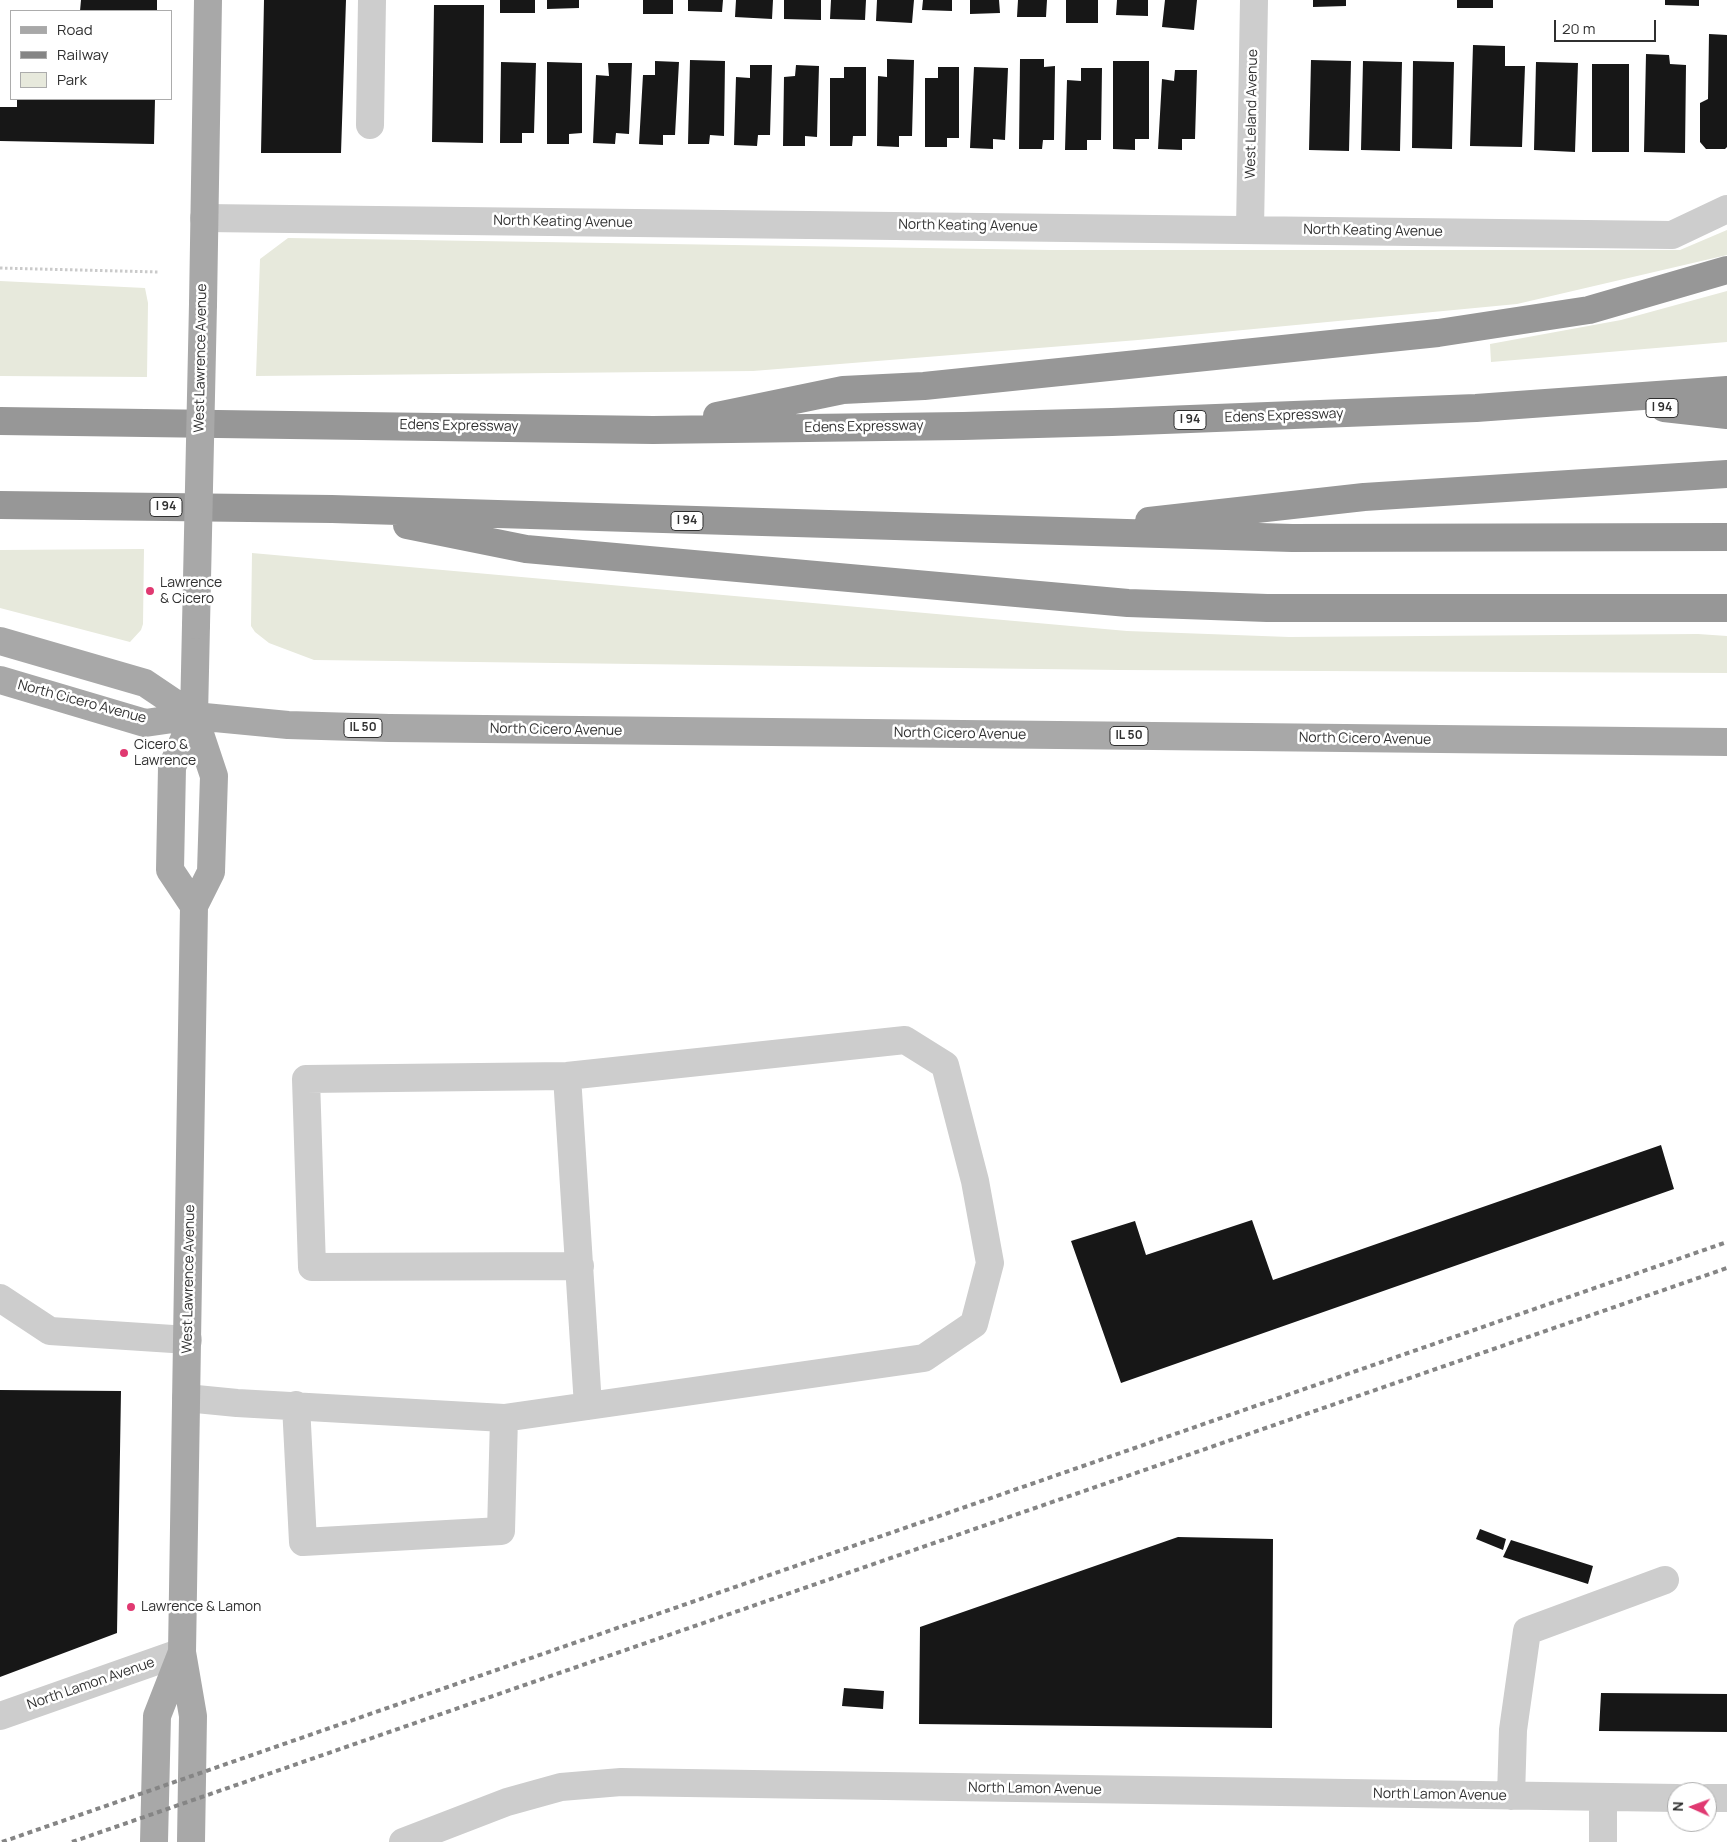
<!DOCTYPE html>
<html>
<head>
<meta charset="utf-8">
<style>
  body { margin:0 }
  #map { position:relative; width:1727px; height:1842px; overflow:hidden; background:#fff; font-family:Manrope,sans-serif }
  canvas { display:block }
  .legend { position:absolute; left:10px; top:10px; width:162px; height:90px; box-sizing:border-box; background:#fff; border:1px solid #acacac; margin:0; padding:6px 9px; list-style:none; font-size:15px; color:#303030 }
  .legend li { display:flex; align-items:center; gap:10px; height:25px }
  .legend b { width:25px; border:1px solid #acacac }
  .north { position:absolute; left:1667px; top:1782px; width:50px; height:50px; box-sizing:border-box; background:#fff; border:1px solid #acacac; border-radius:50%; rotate:272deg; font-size:14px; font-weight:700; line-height:20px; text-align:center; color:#303030 }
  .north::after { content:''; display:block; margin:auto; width:18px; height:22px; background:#e03971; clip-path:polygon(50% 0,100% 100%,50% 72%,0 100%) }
  .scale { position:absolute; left:1554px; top:20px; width:102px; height:22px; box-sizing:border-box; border:2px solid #303030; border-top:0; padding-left:6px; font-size:15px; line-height:18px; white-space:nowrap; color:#303030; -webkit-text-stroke:4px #fff; paint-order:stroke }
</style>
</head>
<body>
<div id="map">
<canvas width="1727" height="1842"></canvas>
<ul class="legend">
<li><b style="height:6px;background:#a8a8a8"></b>Road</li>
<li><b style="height:6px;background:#858585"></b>Railway</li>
<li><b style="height:14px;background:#e7e9dc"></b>Park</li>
</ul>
<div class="north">N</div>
<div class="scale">20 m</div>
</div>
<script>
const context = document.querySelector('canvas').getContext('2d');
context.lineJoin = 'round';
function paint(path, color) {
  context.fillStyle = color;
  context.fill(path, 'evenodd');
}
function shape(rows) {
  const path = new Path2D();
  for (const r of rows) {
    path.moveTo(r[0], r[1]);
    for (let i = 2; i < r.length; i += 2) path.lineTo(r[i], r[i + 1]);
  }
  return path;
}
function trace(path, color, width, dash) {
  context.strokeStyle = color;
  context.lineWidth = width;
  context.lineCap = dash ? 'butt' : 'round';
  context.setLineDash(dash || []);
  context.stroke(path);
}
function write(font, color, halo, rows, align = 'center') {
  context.font = font + ' Manrope,sans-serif';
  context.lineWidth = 5;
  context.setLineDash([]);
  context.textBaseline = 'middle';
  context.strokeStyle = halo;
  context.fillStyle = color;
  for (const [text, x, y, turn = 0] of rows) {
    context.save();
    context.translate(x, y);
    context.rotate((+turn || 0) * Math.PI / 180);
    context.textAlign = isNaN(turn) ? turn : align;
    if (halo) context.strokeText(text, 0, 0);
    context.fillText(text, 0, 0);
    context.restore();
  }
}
paint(shape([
  [1727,230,1727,255,1517,304,1138,340,753,371,256,376,260,259,288,238,1051,250,1680,250],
  [0,281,145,288,148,303,147,377,0,376],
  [1727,291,1727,342,1491,362,1490,344,1621,320],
  [144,549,143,624,141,630,130,642,0,608,0,550],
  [252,553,1127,631,1289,637,1698,634,1727,636,1727,673,1120,670,314,660,269,643,255,632,251,626]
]), '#e7e9dc');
paint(shape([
  [81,0,157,0,157,11,80,11],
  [264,0,346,0,341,153,261,153],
  [500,0,535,0,535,13,500,13],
  [547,0,579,0,579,8,547,9],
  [643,0,673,0,673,14,643,14],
  [688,0,723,0,722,12,688,11],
  [736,0,773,0,772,19,735,17],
  [784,0,821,0,821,20,784,19],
  [831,0,866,0,865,20,830,19],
  [877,0,914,0,912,23,876,21],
  [923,0,952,0,952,11,922,10],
  [970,0,999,0,1000,13,970,14],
  [1018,0,1047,0,1046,17,1017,17],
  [1066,0,1098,0,1098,23,1066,23],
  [1117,0,1148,0,1148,16,1116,15],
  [1165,0,1197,0,1194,30,1162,27],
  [1313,0,1346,0,1346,6,1313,7],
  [1457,0,1493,0,1493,8,1457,8],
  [1665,0,1699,0,1699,6,1665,5],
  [434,5,484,5,483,143,432,142],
  [1709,34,1727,35,1727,147,1725,149,1706,149,1700,142,1700,103,1708,99],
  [1473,45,1505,46,1505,66,1525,66,1522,147,1470,146],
  [1646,54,1669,55,1670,64,1686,65,1685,153,1644,152],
  [887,59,914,60,912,136,899,136,899,147,877,146,878,76,887,77],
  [1020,59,1044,59,1044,67,1055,66,1054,140,1043,140,1042,149,1019,149],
  [690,60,725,61,724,136,710,135,709,144,688,144],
  [1311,60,1351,61,1349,151,1309,150],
  [655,61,679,62,675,135,663,135,663,145,639,144,643,75,655,75],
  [1113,61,1149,61,1149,139,1135,139,1135,150,1113,149],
  [1363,61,1402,62,1400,151,1361,150],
  [1413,61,1454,62,1452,149,1412,148],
  [501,62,536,63,534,133,522,133,522,143,500,143],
  [547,62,582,63,582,133,569,134,569,144,547,144],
  [1536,62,1578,63,1575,152,1534,150],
  [608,63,632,63,629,134,616,133,615,144,593,143,596,75,609,76],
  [1592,64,1629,64,1629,152,1592,152],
  [750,65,772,65,770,135,758,135,757,146,734,145,736,77,750,78],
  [796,65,819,66,817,137,805,136,805,146,783,146,784,77,795,76],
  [844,67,866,67,866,136,853,136,852,146,830,146,830,78,844,78],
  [938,67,959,67,959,138,947,138,947,147,925,147,925,78,938,78],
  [974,67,1008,68,1005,140,993,139,993,149,970,148],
  [1081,68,1102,68,1101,140,1087,140,1087,150,1065,150,1067,80,1081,81],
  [1175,70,1197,70,1195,139,1182,139,1182,150,1158,149,1162,79,1174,81],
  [17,99,155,99,154,144,0,141,0,107,17,107],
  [1661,1145,1674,1189,1121,1383,1071,1241,1135,1221,1146,1255,1252,1220,1273,1280],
  [0,1390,121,1391,117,1633,0,1677],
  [1480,1529,1506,1539,1503,1550,1476,1539],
  [1178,1537,1273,1539,1272,1728,919,1724,920,1627],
  [1511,1540,1593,1566,1588,1584,1503,1557],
  [844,1688,884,1691,883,1709,842,1706],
  [1601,1693,1727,1694,1727,1732,1599,1731]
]), '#171717');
trace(shape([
  [0,268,158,272]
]), '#cacaca', 3, [2.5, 2.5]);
trace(shape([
  [370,125,372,0],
  [204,218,1672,235,1727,209],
  [1250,229,1254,0],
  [567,1076,588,1406],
  [0,1298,50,1331,188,1340],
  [186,1398,237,1403,504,1418],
  [296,1405,303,1542,501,1531,504,1418,924,1358,974,1324,990,1263,975,1181,945,1065,905,1040,567,1076,306,1079,312,1267,580,1266],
  [0,1716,182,1652],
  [1511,1796,1513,1730,1527,1631,1665,1580],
  [1707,1798,1727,1798],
  [403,1842,507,1802,561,1787,621,1782,1677,1798],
  [1603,1842,1603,1797]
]), '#cdcdcd', 28);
trace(shape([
  [203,304,208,0],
  [0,641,145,683,194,716],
  [0,680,145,723,194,716,288,725,389,728,1727,742],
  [194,906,170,870,172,767,194,716],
  [154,1842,157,1716,182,1652],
  [191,1842,193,1716,182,1652,194,906,211,872,214,776,194,716,196,625]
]), '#a8a8a8', 28);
trace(shape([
  [1664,408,1727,415],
  [717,416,843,390,924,386,1438,333,1589,310,1727,270],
  [0,421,653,430,963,426,1112,422,1476,408,1727,390],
  [0,505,332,509,1292,538,1727,537],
  [1149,521,1364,497,1727,474],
  [407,525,526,549,1128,603,1267,608,1727,608]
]), '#979797', 28);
trace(shape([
  [2,1842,1727,1242],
  [72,1842,1727,1268]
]), '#858585', 4, [5, 4]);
trace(shape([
  [196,625,203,304]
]), '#a8a8a8', 28);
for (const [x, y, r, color] of [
  [150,591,5,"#e03971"],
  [124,753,5,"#e03971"],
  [131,1607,5,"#e03971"]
]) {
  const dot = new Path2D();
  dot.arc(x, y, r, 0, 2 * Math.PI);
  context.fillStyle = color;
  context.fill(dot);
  trace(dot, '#fff', 2);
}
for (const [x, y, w] of [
  [1662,408,32],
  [1190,420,32],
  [166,507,32],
  [687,521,32],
  [363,728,38],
  [1129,736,38]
]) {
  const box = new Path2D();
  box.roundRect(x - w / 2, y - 9.5, w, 19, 4);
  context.fillStyle = '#fff';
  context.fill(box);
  trace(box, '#303030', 1);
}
write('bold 12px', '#303030', null, [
  ["I 94",1662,408],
  ["I 94",1190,420],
  ["I 94",166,507],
  ["I 94",687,521],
  ["IL 50",363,728],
  ["IL 50",1129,736]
]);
write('14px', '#303030', '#fff', [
  ["West Leland Avenue",1252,114,-89],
  ["North Keating Avenue",563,222,1],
  ["North Keating Avenue",968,226,1],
  ["North Keating Avenue",1373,231,1],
  ["West Lawrence Avenue",201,358,-89],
  ["Edens Expressway",1284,416,-2],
  ["Edens Expressway",459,426,1],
  ["Edens Expressway",864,427,-1],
  ["North Cicero Avenue",82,702,15],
  ["North Cicero Avenue",556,730,1],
  ["North Cicero Avenue",960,734,1],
  ["North Cicero Avenue",1365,739,1],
  ["West Lawrence Avenue",189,1279,-89],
  ["North Lamon Avenue",91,1684,-19],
  ["North Lamon Avenue",1035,1789,1],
  ["North Lamon Avenue",1440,1795,1]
]);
write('14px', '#303030', '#fff', [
  ["Lawrence",160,583],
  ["& Cicero",160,599],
  ["Cicero &",134,745],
  ["Lawrence",134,761],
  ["Lawrence & Lamon",141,1607]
], 'left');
</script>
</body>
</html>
